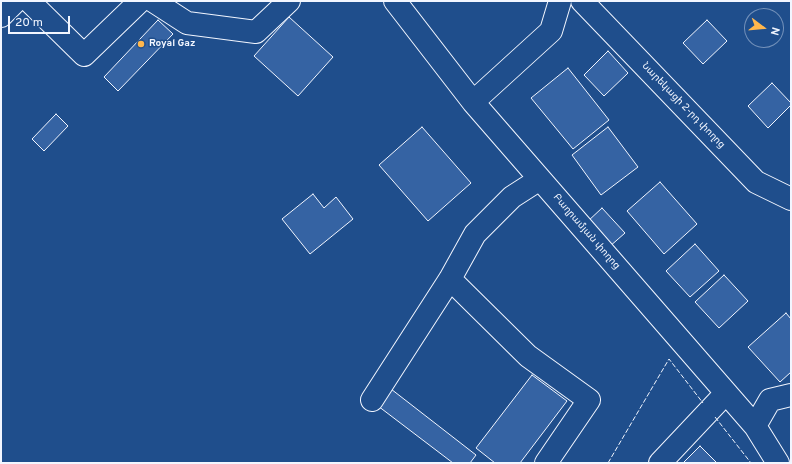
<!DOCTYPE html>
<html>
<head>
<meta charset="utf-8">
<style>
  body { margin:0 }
  #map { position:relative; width:792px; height:464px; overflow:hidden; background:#1f4e8c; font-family:Overpass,sans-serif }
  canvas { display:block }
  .frame { position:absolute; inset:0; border:2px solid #f2f6ff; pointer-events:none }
  .north { position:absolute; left:744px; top:8px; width:40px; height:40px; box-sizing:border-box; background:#1f4e8c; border:1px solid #7391ba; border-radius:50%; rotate:106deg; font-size:11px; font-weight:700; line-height:16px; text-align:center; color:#f2f6ff }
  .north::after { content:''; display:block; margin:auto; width:14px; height:18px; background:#ffb74d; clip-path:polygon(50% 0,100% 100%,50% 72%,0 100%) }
  .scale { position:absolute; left:8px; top:16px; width:62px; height:18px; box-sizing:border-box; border:2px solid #f2f6ff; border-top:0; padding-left:5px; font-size:12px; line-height:14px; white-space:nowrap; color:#f2f6ff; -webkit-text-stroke:3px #1f4e8c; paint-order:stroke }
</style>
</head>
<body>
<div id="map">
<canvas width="792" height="464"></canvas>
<div class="frame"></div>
<div class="north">N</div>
<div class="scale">20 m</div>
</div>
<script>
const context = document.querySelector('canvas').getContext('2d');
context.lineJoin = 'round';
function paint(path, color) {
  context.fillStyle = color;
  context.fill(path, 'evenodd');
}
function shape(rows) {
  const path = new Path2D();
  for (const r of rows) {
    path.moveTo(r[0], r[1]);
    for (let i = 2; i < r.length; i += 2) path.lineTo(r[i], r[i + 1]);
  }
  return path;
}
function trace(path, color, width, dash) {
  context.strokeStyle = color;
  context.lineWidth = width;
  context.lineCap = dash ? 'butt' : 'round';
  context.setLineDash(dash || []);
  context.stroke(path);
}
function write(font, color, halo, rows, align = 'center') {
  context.font = font + ' Overpass,"Noto Sans Armenian",sans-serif';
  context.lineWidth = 3;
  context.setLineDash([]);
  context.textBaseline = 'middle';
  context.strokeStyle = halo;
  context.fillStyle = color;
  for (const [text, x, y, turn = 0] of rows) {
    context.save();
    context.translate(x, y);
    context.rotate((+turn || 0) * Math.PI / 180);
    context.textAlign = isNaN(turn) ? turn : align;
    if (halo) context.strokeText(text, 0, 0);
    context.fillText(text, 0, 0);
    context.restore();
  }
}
const building = shape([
  [289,17,333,57,298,96,254,56,289,17],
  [158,20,173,34,118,91,104,77,158,20],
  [707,20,727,41,703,64,683,43,707,20],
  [608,51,628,73,604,96,584,75,608,51],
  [568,68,609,120,573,149,531,98,568,68],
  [772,83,791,103,791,105,768,128,748,106,772,83],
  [56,114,68,126,44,151,32,139,56,114],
  [422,127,471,183,428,221,379,165,422,127],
  [608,127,638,167,601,195,572,155,608,127],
  [660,182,697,224,664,254,627,211,660,182],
  [313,194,324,208,336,197,353,219,310,254,282,219,313,194],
  [602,208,625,233,609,247,587,222,602,208],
  [695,244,719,271,690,297,666,271,695,244],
  [724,275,748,301,719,328,695,302,724,275],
  [786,313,791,319,791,372,780,382,748,347,786,313],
  [532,375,567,401,520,463,495,463,476,448,532,375],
  [391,389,476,455,470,463,453,463,378,406,391,389],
  [700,446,717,463,683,463,700,446]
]);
paint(building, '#3563a3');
trace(building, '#f2f6ff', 1);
const minor = shape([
  [29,1,84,55,140,1],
  [153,1,187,23,256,32,289,1],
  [395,1,473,102,755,426,778,463],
  [582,1,756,182,791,199],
  [1,16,16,1],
  [473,102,551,31,560,1],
  [450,279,528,356,589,400,546,463],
  [372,400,450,279,475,234,512,197,540,179],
  [755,426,770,400,791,395],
  [660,463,726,393]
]);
trace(minor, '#f2f6ff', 24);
trace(minor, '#1f4e8c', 22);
trace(shape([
  [715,417,751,463],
  [608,463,669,359,703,403]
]), '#f2f6ff', 1, [5, 2]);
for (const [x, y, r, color] of [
  [141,44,4,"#ffb74d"]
]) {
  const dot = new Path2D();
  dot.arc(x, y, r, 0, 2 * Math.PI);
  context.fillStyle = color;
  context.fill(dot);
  trace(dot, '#1f4e8c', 1.5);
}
write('bold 10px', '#f2f6ff', '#1f4e8c', [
  ["Royal Gaz",149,44]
], 'left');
write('10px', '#f2f6ff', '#1f4e8c', [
  ["Նարեկացի 2-րդ փողոց",683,106,46],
  ["Բաղրամյան փողոց",586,232,49]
]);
</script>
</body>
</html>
